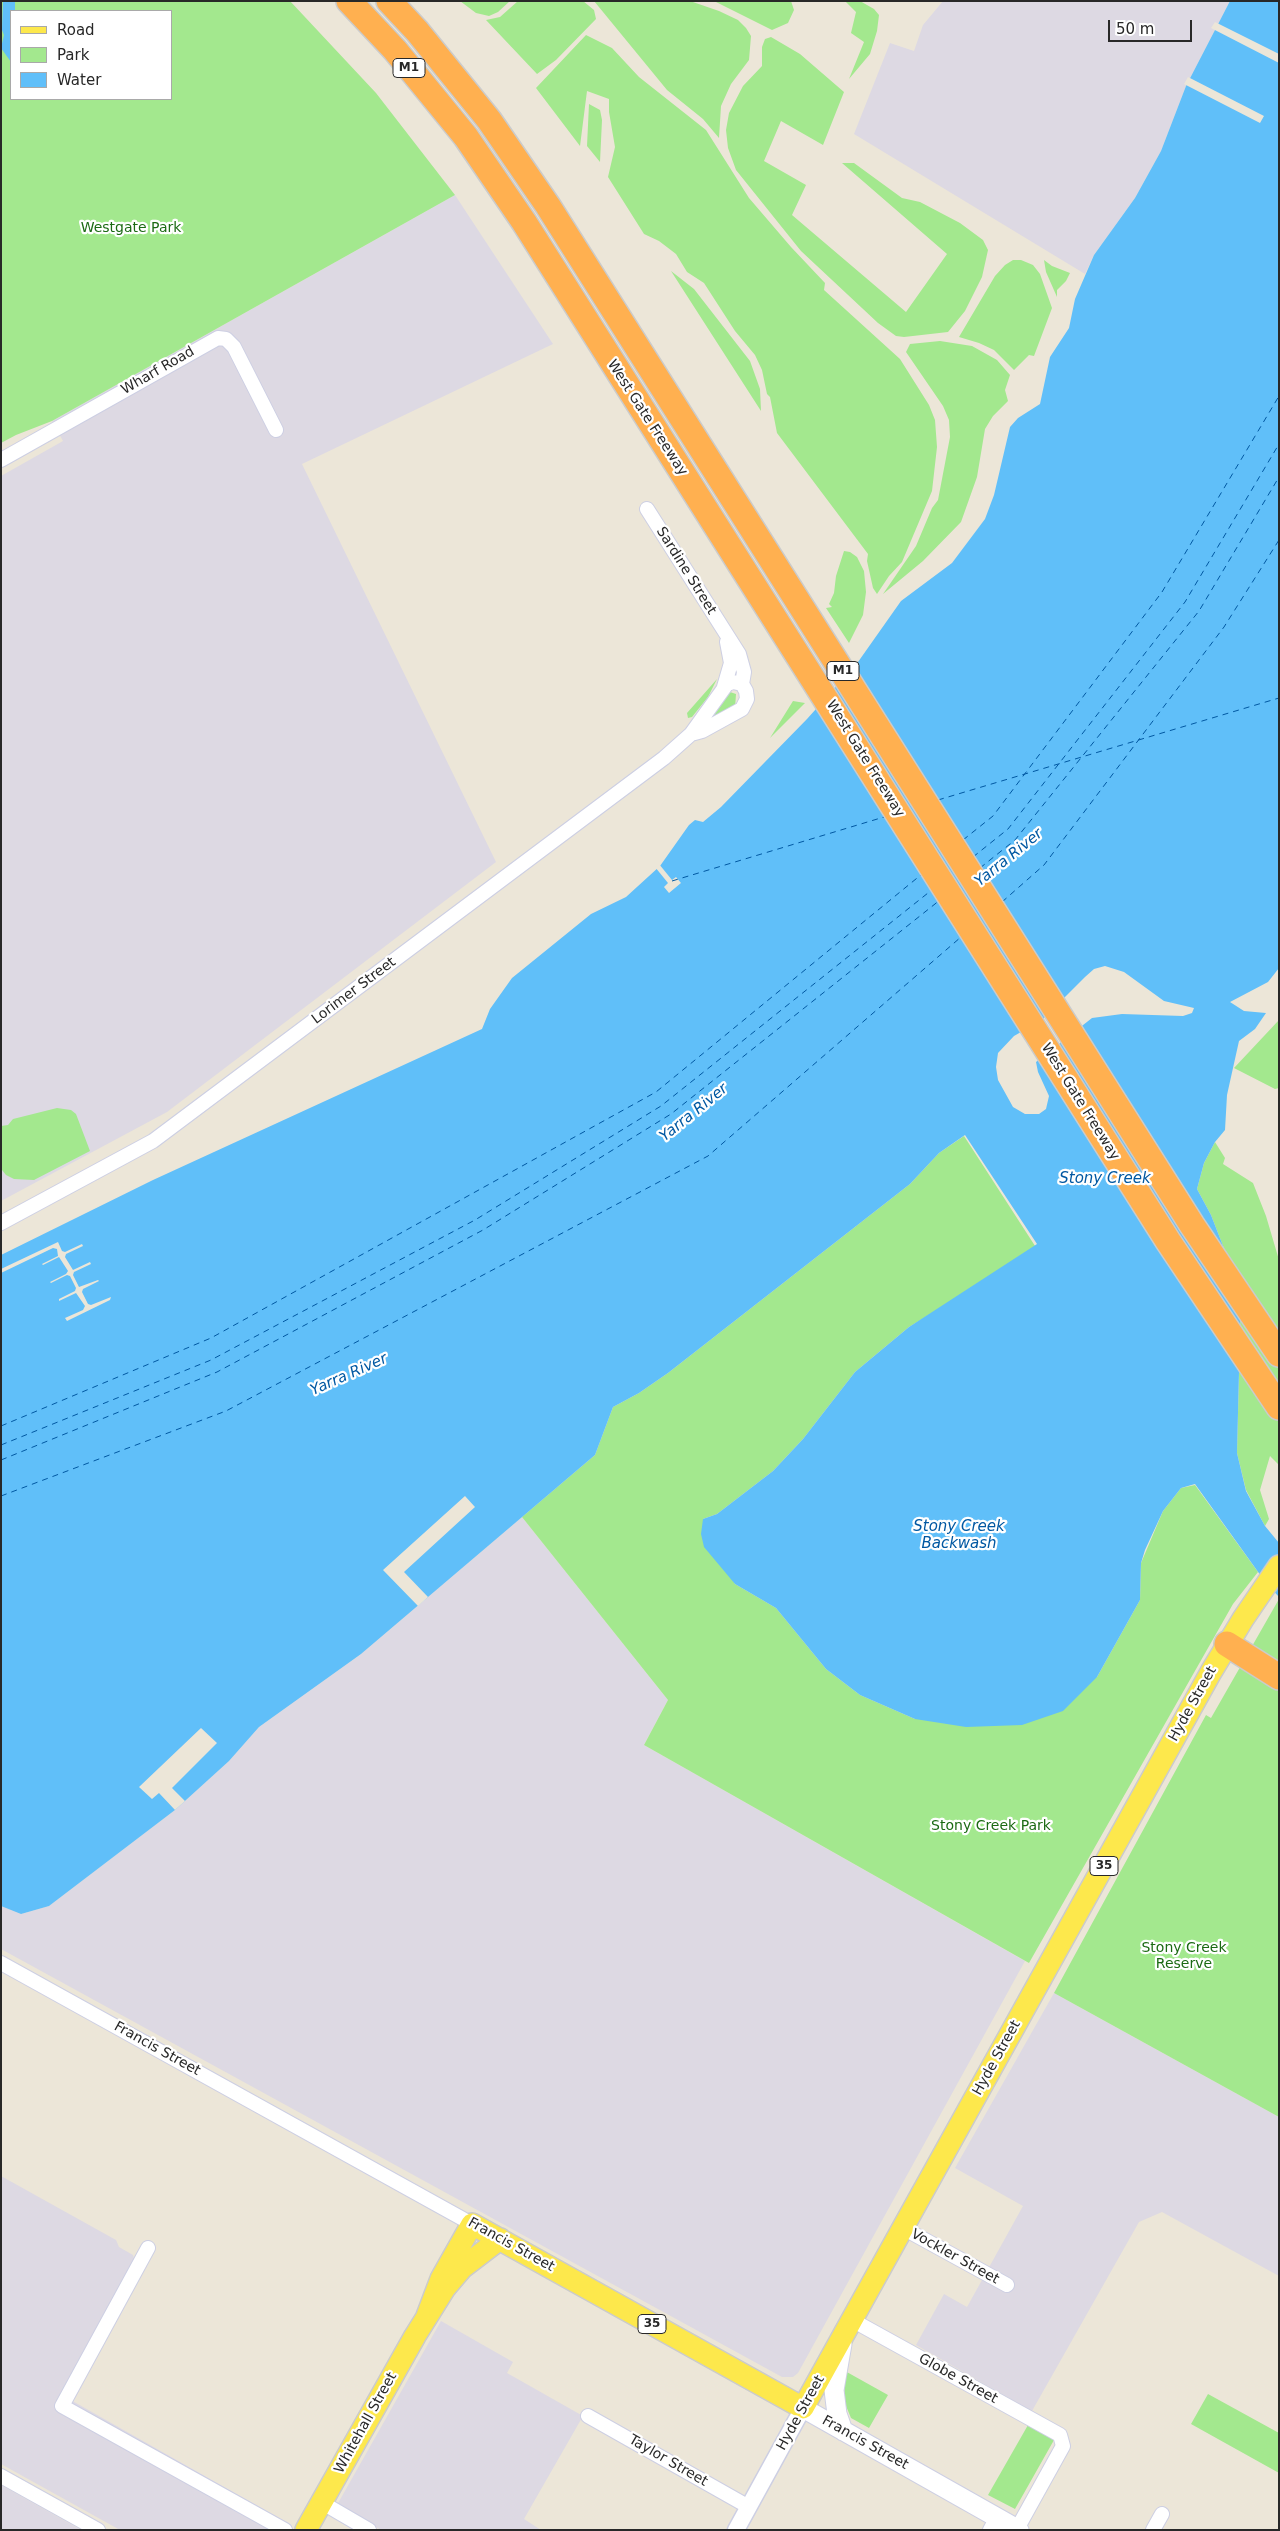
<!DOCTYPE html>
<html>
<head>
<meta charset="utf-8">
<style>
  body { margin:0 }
  #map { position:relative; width:1280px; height:2531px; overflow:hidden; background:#ece6d8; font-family:"DejaVu Sans",sans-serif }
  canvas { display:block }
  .frame { position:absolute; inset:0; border:2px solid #282828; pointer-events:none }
  .legend { position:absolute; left:10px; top:10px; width:162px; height:90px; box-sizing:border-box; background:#fff; border:1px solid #a9a9a9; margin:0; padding:6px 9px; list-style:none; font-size:15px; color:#282828 }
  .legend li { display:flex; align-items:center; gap:10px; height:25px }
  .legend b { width:25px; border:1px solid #a9a9a9 }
  .scale { position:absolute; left:1108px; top:20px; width:84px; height:22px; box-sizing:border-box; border:2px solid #282828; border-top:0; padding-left:6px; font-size:15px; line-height:18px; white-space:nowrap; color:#282828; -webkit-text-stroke:4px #fff; paint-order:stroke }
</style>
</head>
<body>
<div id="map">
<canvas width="1280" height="2531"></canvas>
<div class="frame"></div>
<ul class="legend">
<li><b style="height:6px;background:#fde84c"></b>Road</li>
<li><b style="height:14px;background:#a3e88e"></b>Park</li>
<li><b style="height:14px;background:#60bff9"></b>Water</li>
</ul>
<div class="scale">50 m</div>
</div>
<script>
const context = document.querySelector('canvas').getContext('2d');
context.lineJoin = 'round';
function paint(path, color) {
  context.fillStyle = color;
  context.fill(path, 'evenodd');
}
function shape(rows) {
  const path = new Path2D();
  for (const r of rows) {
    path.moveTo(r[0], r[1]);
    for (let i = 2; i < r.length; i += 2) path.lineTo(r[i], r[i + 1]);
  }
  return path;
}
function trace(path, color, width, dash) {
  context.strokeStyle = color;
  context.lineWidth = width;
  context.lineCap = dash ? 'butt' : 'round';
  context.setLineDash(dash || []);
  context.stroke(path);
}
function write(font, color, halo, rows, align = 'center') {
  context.font = font + ' "DejaVu Sans",sans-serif';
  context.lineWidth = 4.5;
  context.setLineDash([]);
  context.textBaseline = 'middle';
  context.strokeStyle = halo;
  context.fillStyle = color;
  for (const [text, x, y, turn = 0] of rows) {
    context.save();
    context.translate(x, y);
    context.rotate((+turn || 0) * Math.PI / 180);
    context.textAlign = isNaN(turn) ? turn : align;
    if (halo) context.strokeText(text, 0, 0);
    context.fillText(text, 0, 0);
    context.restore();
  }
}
paint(shape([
  [943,1,1230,1,1186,86,1161,151,1135,198,1094,255,1085,274,854,134,890,43,914,51,923,25],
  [455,195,553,344,302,464,496,862,167,1112,1,1201,1,476,63,441,52,421],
  [522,1517,668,1700,644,1745,1025,1961,798,2373,793,2377,782,2377,1,1949,1,1906,21,1914,49,1906,175,1810,229,1761,259,1727,361,1654],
  [1054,1993,1279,2117,1279,2276,1162,2212,1139,2222,1032,2411,916,2345,944,2294,967,2307,1023,2206,955,2168],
  [1,2176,116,2240,119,2247,133,2255,135,2262,62,2395,291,2525,289,2530,120,2530,1,2464],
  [441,2321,513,2362,507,2373,583,2416,524,2519,541,2530,381,2530,337,2505],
  [1,2485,81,2530,1,2530]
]), '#ddd9e3');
paint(shape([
  [1,1,290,1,376,93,455,195,52,421,16,435,1,443],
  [11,11,171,11,171,99,11,99],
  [460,1,510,1,498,12,489,16,476,13],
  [518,1,583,1,594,10,596,19,556,60,537,74,486,20,500,17],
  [594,1,690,1,719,11,738,20,746,28,751,36,749,60,731,84,721,106,719,138,703,119,667,90],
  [714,1,791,1,794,10,788,23,772,30],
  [845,1,860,1,874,9,879,15,877,31,870,54,849,79,864,42,851,33,856,12],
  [586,35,612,48,639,77,706,130,749,198,791,247,825,283,824,290,900,359,929,405,935,420,937,447,932,491,902,562,889,576,877,594,873,588,867,561,868,554,777,433,770,397,767,394,762,370,755,355,735,331,704,283,687,272,676,254,659,241,644,234,608,177,615,147,609,112,609,99,587,91,580,146,536,88],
  [771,37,800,54,844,92,823,145,781,121,764,161,806,185,792,215,906,312,947,254,842,163,854,163,902,198,920,202,960,223,983,240,988,250,982,277,965,311,948,332,904,337,896,336,878,323,801,251,736,170,728,148,726,130,729,113,743,86,762,66,762,47,765,39],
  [589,104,600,110,602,120,600,162,587,146],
  [1013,260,1021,260,1033,265,1040,274,1052,308,1034,356,1029,355,1014,370,994,350,979,343,959,337,995,276,1005,265],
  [1044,260,1052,266,1070,273,1066,281,1057,290,1057,297,1046,272],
  [671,271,694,289,750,361,760,389,761,411],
  [940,341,972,346,997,360,1010,375,1005,390,1008,401,993,416,985,429,977,477,961,522,923,561,883,594,916,546,932,508,938,500,950,437,949,420,943,406,906,352,910,344],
  [844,551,850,552,857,557,864,571,866,592,863,615,849,643,826,608,832,607,829,604,834,593,836,576],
  [717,679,708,697,692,717,688,718,687,713],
  [730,692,736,694,735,708,703,724],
  [793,701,805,703,770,738],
  [1279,1020,1279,1088,1275,1089,1234,1068],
  [57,1108,71,1110,76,1114,90,1151,34,1180,14,1179,6,1175,2,1170,1,1126,8,1125,13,1119],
  [964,1136,1037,1249,909,1327,855,1372,803,1439,773,1471,717,1514,703,1519,735,1584,776,1608,826,1669,860,1695,915,1719,1097,1677,1140,1600,1141,1563,1163,1511,1181,1488,1195,1485,1258,1572,1233,1604,1029,1963,644,1745,668,1700,522,1517,595,1455,613,1407,639,1393,668,1373,910,1184,939,1153],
  [1215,1142,1225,1158,1223,1164,1253,1183,1266,1216,1279,1260,1279,1465,1270,1456,1260,1490,1269,1519,1265,1526,1246,1490,1237,1453,1241,1292,1211,1215,1197,1189,1204,1163],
  [1279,1599,1279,2117,1054,1993,1206,1715,1211,1718],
  [845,2371,888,2395,869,2428,851,2418,844,2401],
  [1208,2394,1279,2433,1279,2473,1191,2424],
  [1028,2425,1054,2440,1015,2509,988,2495]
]), '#a3e88e');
paint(shape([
  [3,1,15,1,15,11,11,11,11,62,1,48,4,35,2,30],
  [1230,1,1279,1,1279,968,1268,982,1230,1002,1244,1011,1266,1013,1255,1029,1239,1041,1227,1095,1225,1130,1215,1142,1204,1163,1197,1189,1211,1215,1241,1292,1237,1453,1246,1491,1265,1526,1279,1543,1279,1597,1266,1583,1195,1484,1181,1488,1163,1511,1145,1550,1141,1563,1140,1600,1097,1677,1063,1711,1022,1725,966,1727,915,1719,860,1695,826,1669,776,1608,735,1584,704,1547,701,1534,703,1519,717,1514,773,1471,803,1439,855,1372,909,1327,1037,1244,965,1135,939,1153,910,1184,668,1373,639,1393,613,1407,595,1455,361,1654,259,1727,229,1761,175,1810,49,1906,21,1914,1,1906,1,1255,153,1180,482,1029,490,1009,512,978,591,914,626,897,660,866,689,825,695,820,703,822,721,807,807,719,858,662,901,601,952,563,985,519,994,495,1010,427,1018,418,1040,404,1050,357,1069,328,1075,299,1094,255,1135,198,1161,151,1186,86],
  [1105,966,1124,972,1164,1001,1194,1008,1192,1013,1183,1016,1122,1014,1092,1018,1036,1062,1038,1072,1049,1096,1046,1109,1039,1114,1025,1114,1013,1107,998,1080,996,1067,998,1053,1014,1036,1042,1020,1085,977,1094,969]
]), '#60bff9');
paint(shape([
  [1215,22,1279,54,1279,63,1211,28],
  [1188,77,1264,116,1260,123,1184,84],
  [659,864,672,880,676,877,681,883,669,893,664,887,668,883,655,867],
  [58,1242,62,1251,65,1252,82,1244,83,1246,66,1254,65,1257,73,1270,90,1262,91,1264,74,1272,73,1275,79,1287,98,1280,99,1281,83,1289,82,1292,88,1304,91,1305,111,1297,110,1300,67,1321,65,1318,83,1310,85,1306,76,1293,59,1301,59,1299,75,1291,76,1288,70,1276,67,1275,51,1283,50,1282,66,1274,68,1271,59,1257,43,1265,42,1264,58,1256,57,1249,53,1248,1,1273,1,1269],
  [465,1496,475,1507,404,1572,428,1597,418,1606,383,1570],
  [201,1728,217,1743,172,1788,185,1801,175,1810,159,1793,152,1799,139,1787]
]), '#ece6d8');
trace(shape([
  [938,800,1279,698],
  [963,840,993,816,1162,592,1279,396],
  [973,857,1008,829,1185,602,1279,444],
  [980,868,1015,840,1199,611,1279,477],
  [672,881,884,817],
  [1002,902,1044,865,1224,627,1279,540],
  [1,1426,211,1338,656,1092,922,874],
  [1,1445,211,1360,475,1220,661,1106,933,889],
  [1,1460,217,1372,483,1230,671,1114,940,900],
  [1,1496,226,1411,708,1156,961,937]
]), '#0158a2', 1, [6, 5]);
const minor = shape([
  [1,460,218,338,226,339,234,347,276,430],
  [647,509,739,654,744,672,742,684],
  [724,687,731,663,727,642],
  [1,1223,153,1141,664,758,691,734,727,684,733,682,742,684,746,691,747,699,742,709,702,731,691,734],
  [1,1963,472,2224],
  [903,2228,1007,2285],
  [148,2248,62,2406,285,2530],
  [852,2320,1060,2435,1063,2446,1017,2529],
  [588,2416,749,2507],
  [1,2476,98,2530],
  [321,2502,369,2530],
  [990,2530,997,2517],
  [1153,2530,1162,2514]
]);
const tertiary = shape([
  [736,2530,803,2408]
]);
const secondary = shape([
  [842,2344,834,2390,837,2414,843,2431],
  [803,2408,1019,2530]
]);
const primary = shape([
  [427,2316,441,2279,472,2224,803,2408,1211,1672,1243,1619,1279,1566],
  [306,2530,415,2336,445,2288,462,2268,500,2239]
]);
const motorway = shape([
  [349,1,395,50,466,137,524,222,1168,1241,1279,1407],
  [389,1,417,31,489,120,548,206,1192,1225,1279,1354],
  [1227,1644,1279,1677]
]);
trace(minor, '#cdcfe3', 16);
trace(tertiary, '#cdcfe3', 19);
trace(secondary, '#cdcfe3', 21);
trace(primary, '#cbcbcb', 24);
trace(motorway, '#cbcbcb', 28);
trace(minor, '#fff', 14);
trace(tertiary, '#fff', 16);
trace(secondary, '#fff', 19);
trace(primary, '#fde84c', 21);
trace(motorway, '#ffb050', 25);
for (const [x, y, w] of [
  [409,68,32],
  [843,671,32],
  [1104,1866,28],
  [652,2324,28]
]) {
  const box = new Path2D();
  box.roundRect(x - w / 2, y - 9.5, w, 19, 4);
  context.fillStyle = '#fff';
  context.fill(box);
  trace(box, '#282828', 1);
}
write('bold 12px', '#282828', null, [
  ["M1",409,68],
  ["M1",843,671],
  ["35",1104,1866],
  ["35",652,2324]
]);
write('14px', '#1b6a13', '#fff', [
  ["Westgate Park",131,228],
  ["Stony Creek Park",991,1826],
  ["Stony Creek",1184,1948],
  ["Reserve",1184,1964]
]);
write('14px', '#282828', '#fff', [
  ["Wharf Road",158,371,-30],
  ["West Gate Freeway",647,418,57],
  ["Sardine Street",686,571,58],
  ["West Gate Freeway",865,759,58],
  ["Lorimer Street",354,991,-37],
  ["West Gate Freeway",1080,1102,58],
  ["Hyde Street",1193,1704,-61],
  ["Francis Street",157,2049,29],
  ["Hyde Street",997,2058,-61],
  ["Francis Street",511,2245,29],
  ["Vockler Street",955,2257,29],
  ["Globe Street",958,2379,29],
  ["Hyde Street",801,2413,-61],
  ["Whitehall Street",366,2423,-61],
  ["Francis Street",865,2443,29],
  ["Taylor Street",668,2461,30]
]);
write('italic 15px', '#0158a2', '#fff', [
  ["Yarra River",1009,858,-39],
  ["Yarra River",694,1113,-39],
  ["Stony Creek",1105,1179],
  ["Yarra River",349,1375,-24],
  ["Stony Creek",959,1527],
  ["Backwash",959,1544]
]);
</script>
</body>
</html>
